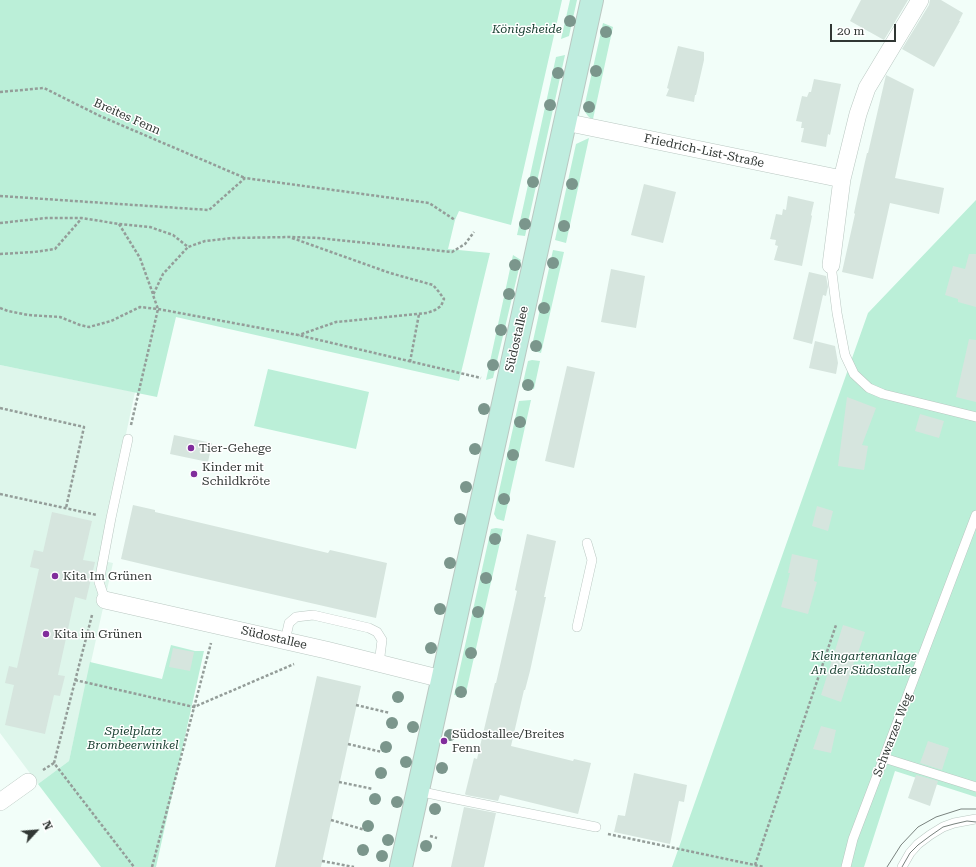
<!DOCTYPE html>
<html>
<head>
<meta charset="utf-8">
<style>
  body { margin:0 }
  #map { position:relative; width:976px; height:867px; overflow:hidden; background:#f2fef9; font-family:"Roboto Serif",serif }
  canvas { display:block }
  .north { position:absolute; left:16px; top:811px; width:40px; height:40px; -webkit-text-stroke:3px #fff; paint-order:stroke; rotate:64deg; font-size:11px; font-weight:700; line-height:16px; text-align:center; color:#313734 }
  .north::after { content:''; display:block; margin:auto; width:14px; height:18px; background:#313734; clip-path:polygon(50% 0,100% 100%,50% 72%,0 100%) }
  .scale { position:absolute; left:830px; top:24px; width:66px; height:18px; box-sizing:border-box; border:2px solid #313734; border-top:0; padding-left:5px; font-size:12px; line-height:14px; white-space:nowrap; color:#313734; -webkit-text-stroke:3px #fff; paint-order:stroke }
</style>
</head>
<body>
<div id="map">
<canvas width="976" height="867"></canvas>
<div class="north">N</div>
<div class="scale">20 m</div>
</div>
<script>
const context = document.querySelector('canvas').getContext('2d');
context.lineJoin = 'round';
function paint(path, color) {
  context.fillStyle = color;
  context.fill(path, 'evenodd');
}
function shape(rows) {
  const path = new Path2D();
  for (const r of rows) {
    path.moveTo(r[0], r[1]);
    for (let i = 2; i < r.length; i += 2) path.lineTo(r[i], r[i + 1]);
  }
  return path;
}
function trace(path, color, width, dash) {
  context.strokeStyle = color;
  context.lineWidth = width;
  context.lineCap = dash ? 'butt' : 'round';
  context.setLineDash(dash || []);
  context.stroke(path);
}
function write(font, color, halo, rows, align = 'center') {
  context.font = font + ' "Roboto Serif",serif';
  context.lineWidth = 3;
  context.setLineDash([]);
  context.textBaseline = 'middle';
  context.strokeStyle = halo;
  context.fillStyle = color;
  for (const [text, x, y, turn = 0] of rows) {
    context.save();
    context.translate(x, y);
    context.rotate((+turn || 0) * Math.PI / 180);
    context.textAlign = isNaN(turn) ? turn : align;
    if (halo) context.strokeText(text, 0, 0);
    context.fillText(text, 0, 0);
    context.restore();
  }
}
paint(shape([
  [0,365,135,392,99,560,113,563,69,761,38,784,0,733]
]), '#def6eb');
paint(shape([
  [0,0,562,0,511,225,459,211,455,220,448,249,490,253,459,381,176,317,157,397,0,365],
  [570,0,577,0,569,36,561,39],
  [603,23,613,27,593,119,590,118,588,116,585,112,584,108],
  [565,55,525,236,517,235,556,57],
  [589,138,566,243,555,240,576,144],
  [976,200,976,797,895,771,864,867,672,867,868,313],
  [553,250,564,252,541,353,531,350],
  [513,255,521,260,493,378,486,380],
  [532,360,540,361,534,389,522,387,528,361],
  [268,369,369,392,356,449,254,426],
  [531,400,504,521,497,519,494,514,519,401],
  [496,528,503,529,465,697,454,695,491,529],
  [171,645,195,651,204,651,156,867,101,867,38,784,69,761,90,662,162,679]
]), '#bbefd8');
paint(shape([
  [861,0,908,0,884,40,850,21],
  [930,0,941,0,963,13,959,21,960,21,934,67,902,49,929,5],
  [678,46,704,52,704,60,696,95,695,95,694,102,666,96,669,89,667,88],
  [886,75,914,89,895,178,944,188,939,214,890,203,873,279,842,272,855,214,854,213,864,166,867,153,868,153],
  [814,79,841,84,830,135,828,134,826,147,801,142,804,128,801,128,802,122,796,121,802,96,807,97,809,92,811,92],
  [644,184,676,192,663,243,631,235],
  [788,196,814,202,811,215,812,216,802,266,774,260,778,246,775,245,776,240,770,239,776,214,782,215,783,209,786,210],
  [969,254,976,254,976,307,958,302,958,299,945,295,953,266,965,269],
  [611,269,645,276,636,328,601,322],
  [809,272,826,276,828,287,826,296,823,295,812,344,793,339],
  [969,339,976,340,976,402,956,397],
  [815,341,835,346,838,363,836,374,809,368],
  [567,366,595,372,574,468,545,461],
  [847,397,876,408,862,445,868,446,864,470,838,466],
  [920,414,944,421,939,438,915,431],
  [174,435,212,443,208,462,170,454],
  [133,505,155,510,155,512,328,553,330,550,387,563,376,618,184,574,121,559],
  [817,506,833,511,828,531,812,526],
  [52,512,92,521,83,560,95,562,86,600,75,597,58,675,65,676,60,696,54,695,45,734,5,725,14,685,5,683,9,666,17,668,39,569,30,567,34,550,43,552],
  [527,534,556,541,544,597,546,597,530,671,525,690,524,690,511,746,573,761,574,759,591,763,578,814,500,795,498,801,466,795,465,794,474,758,477,759,495,683,496,683,513,609,517,591,515,590],
  [792,554,818,560,814,581,817,582,808,614,781,607,790,573,788,573],
  [843,625,865,632,856,659,855,659,841,702,821,695],
  [173,648,194,652,190,671,169,667],
  [317,676,361,686,321,867,275,867],
  [821,726,836,730,831,753,813,749],
  [928,741,949,748,942,770,920,763],
  [634,773,687,785,684,802,679,801,670,844,614,832,618,815,625,816],
  [916,775,938,781,930,806,908,798],
  [464,807,496,813,484,867,451,867]
]), '#d6e5de');
const lane = shape([
  [831,265,837,313,845,355,854,374,869,388,883,394,976,417],
  [105,600,99,582,111,518,128,439],
  [577,627,592,560,587,543],
  [285,641,289,623,296,617,313,615,369,628,377,632,382,640,379,664],
  [884,758,976,787],
  [418,791,446,797,596,827],
  [846,867,853,839,976,515],
  [902,867,910,853,918,844,930,835,943,827,954,823,976,819]
]);
const street = shape([
  [565,122,842,179,858,114,867,88,920,0],
  [831,265,842,179],
  [105,600,326,650,442,679],
  [0,802,28,782]
]);
const secondary = shape([
  [401,867,592,0]
]);
trace(lane, '#bac8c2', 10);
trace(street, '#bac8c2', 18);
trace(secondary, '#bac8c2', 24);
trace(shape([
  [0,92,44,88,100,116,245,178],
  [0,196,209,210,245,178,429,203,455,220],
  [0,223,46,218,82,218,119,224,150,227,173,235,188,247,205,241,233,238,290,237,319,238,452,252,465,244,474,232],
  [119,224,140,258,153,294],
  [292,238,390,273,433,285,439,292,444,299,441,306,435,310,427,313,336,322,299,335],
  [0,254,34,252,55,249,82,218],
  [0,308,8,311,28,315,60,317,80,325,89,327,111,321,140,307,158,309,298,335,481,378],
  [410,362,419,314],
  [0,408,84,427,66,508],
  [131,425,158,309,153,295,163,274,188,247],
  [0,494,97,515],
  [92,615,54,763,134,867],
  [75,680,194,707,294,664],
  [356,705,390,713],
  [348,744,382,752],
  [43,770,54,763],
  [339,782,373,789],
  [331,820,365,830],
  [608,834,764,867],
  [430,836,437,838],
  [322,861,354,867],
  [755,865,836,625],
  [152,867,211,643]
]), '#949d99', 2.5, [3, 2]);
trace(lane, '#fff', 9);
trace(street, '#fff', 17);
trace(secondary, '#bfeddf', 22);
trace(shape([
  [887,867,901,845,918,827,936,817,961,809,976,809],
  [902,867,910,853,918,845,930,836,943,827,954,824,967,821,976,822]
]), '#79827e', 1);
context.fillStyle = '#7b968c';
for (const [x, y] of [
  [570,21],
  [606,32],
  [596,71],
  [558,73],
  [550,105],
  [589,107],
  [533,182],
  [572,184],
  [525,224],
  [564,226],
  [553,263],
  [515,265],
  [509,294],
  [544,308],
  [501,330],
  [536,346],
  [493,365],
  [528,385],
  [484,409],
  [520,422],
  [475,449],
  [513,455],
  [466,487],
  [504,499],
  [460,519],
  [495,539],
  [450,563],
  [486,578],
  [440,609],
  [478,612],
  [431,648],
  [471,653],
  [461,692],
  [398,697],
  [392,723],
  [413,727],
  [450,735],
  [386,747],
  [406,762],
  [442,768],
  [381,773],
  [375,799],
  [397,802],
  [435,809],
  [368,826],
  [388,840],
  [426,846],
  [363,850],
  [382,856]
]) {
  context.beginPath();
  context.arc(x, y, 6, 0, 2 * Math.PI);
  context.fill();
}
for (const [x, y, r, color] of [
  [191,448,4,"#812d9c"],
  [194,474,4,"#812d9c"],
  [55,576,4,"#812d9c"],
  [46,634,4,"#812d9c"],
  [444,741,4,"#812d9c"]
]) {
  const dot = new Path2D();
  dot.arc(x, y, r, 0, 2 * Math.PI);
  context.fillStyle = color;
  context.fill(dot);
  trace(dot, '#fff', 1.5);
}
write('italic 12px', '#1a4132', '#fff', [
  ["Königsheide",527,29],
  ["Kleingartenanlage",864,656],
  ["An der Südostallee",864,670],
  ["Spielplatz",133,731],
  ["Brombeerwinkel",133,745]
]);
write('12px', '#313734', '#fff', [
  ["Breites Fenn",127,117,24],
  ["Friedrich-List-Straße",704,151,12],
  ["Südostallee",517,339,-77],
  ["Südostallee",274,638,13],
  ["Schwarzer Weg",893,735,-69]
]);
write('12px', '#313734', '#fff', [
  ["Tier-Gehege",199,448],
  ["Kinder mit",202,467],
  ["Schildkröte",202,481],
  ["Kita Im Grünen",63,576],
  ["Kita im Grünen",54,634],
  ["Südostallee/Breites",452,734],
  ["Fenn",452,748]
], 'left');
</script>
</body>
</html>
